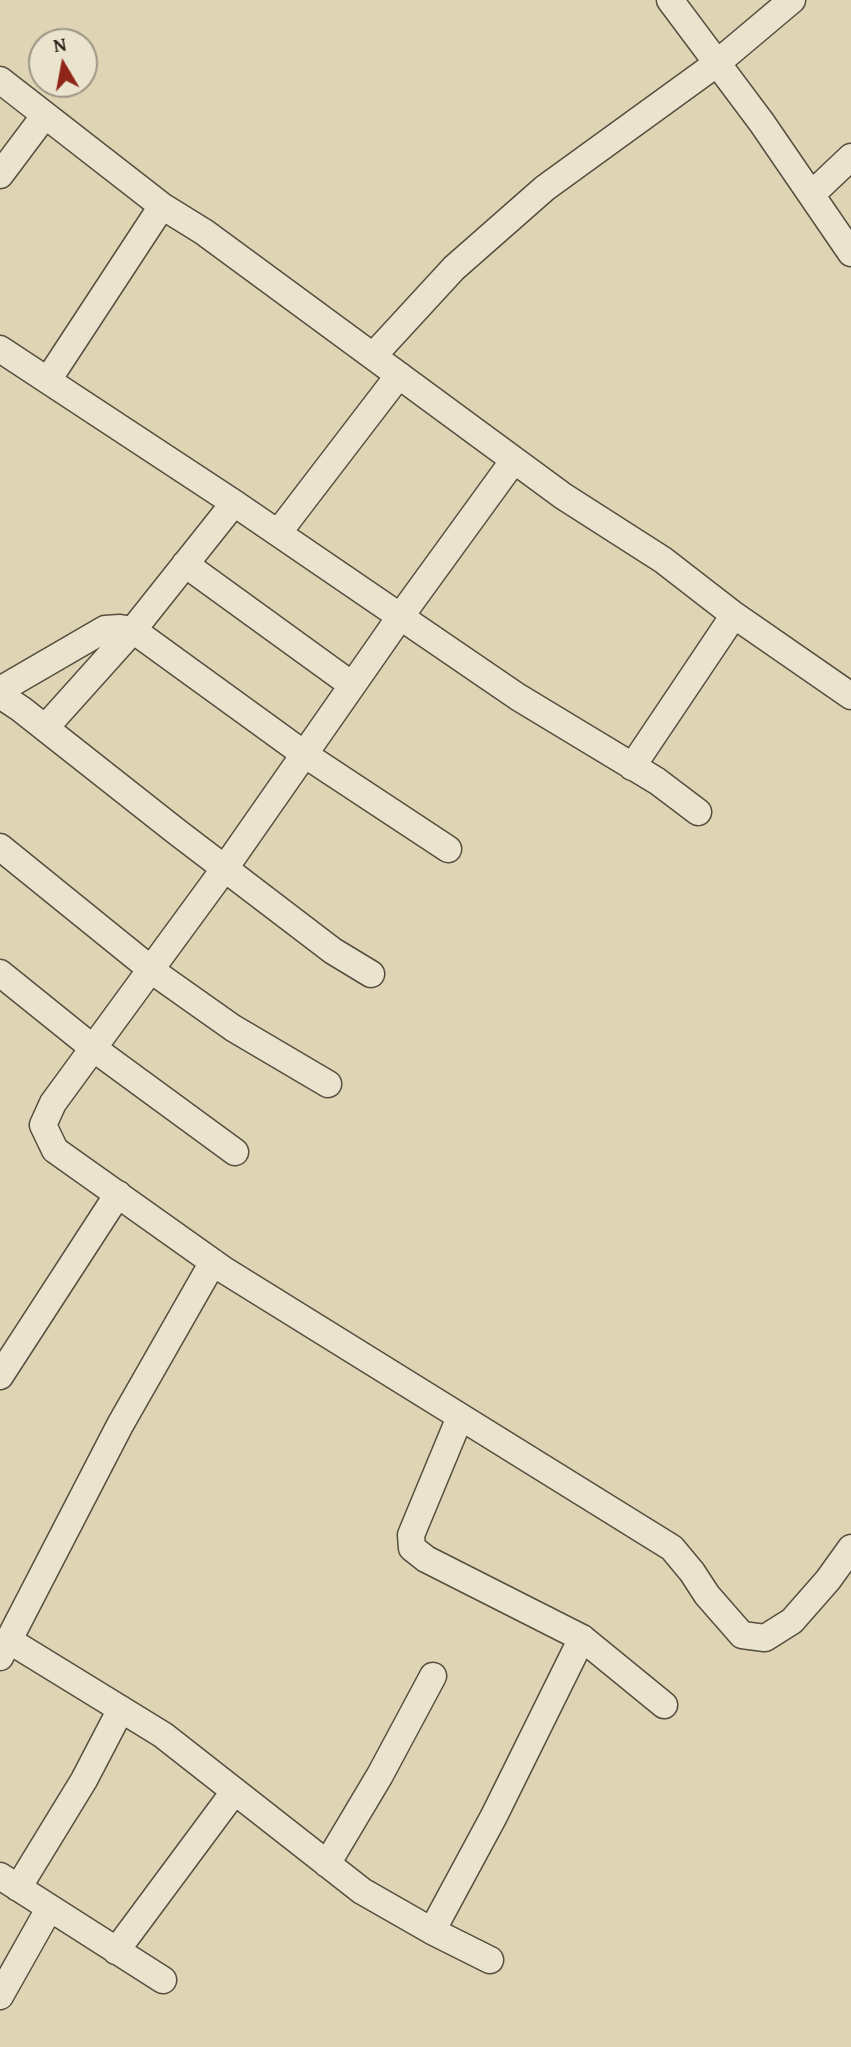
<!DOCTYPE html>
<html>
<head>
<meta charset="utf-8">
<style>
  body { margin:0 }
  #map { position:relative; width:851px; height:2047px; overflow:hidden; background:#dfd4b4; font-family:"Gentium Book Plus",serif }
  canvas { display:block }
  .north { position:absolute; left:28px; top:28px; width:70px; height:70px; box-sizing:border-box; background:#eae3ce; border:2px solid #9d9585; border-radius:50%; rotate:350deg; font-size:19px; font-weight:700; line-height:28px; text-align:center; color:#292117 }
  .north::after { content:''; display:block; margin:auto; width:24px; height:32px; background:#8f2418; clip-path:polygon(50% 0,100% 100%,50% 72%,0 100%) }
</style>
</head>
<body>
<div id="map">
<canvas width="851" height="2047"></canvas>
<div class="north">N</div>
</div>
<script>
const context = document.querySelector('canvas').getContext('2d');
context.lineJoin = 'round';
function shape(rows) {
  const path = new Path2D();
  for (const r of rows) {
    path.moveTo(r[0], r[1]);
    for (let i = 2; i < r.length; i += 2) path.lineTo(r[i], r[i + 1]);
  }
  return path;
}
function trace(path, color, width, dash) {
  context.strokeStyle = color;
  context.lineWidth = width;
  context.lineCap = dash ? 'butt' : 'round';
  context.setLineDash(dash || []);
  context.stroke(path);
}
const street = shape([
  [670,0,762,123,851,253],
  [0,80,162,206,204,232,563,496,663,560,734,615],
  [0,175,45,115],
  [812,194,851,157],
  [0,349,234,503,518,697,657,781,698,812],
  [373,356,454,268,545,188,716,64,792,0],
  [48,380,162,206],
  [514,460,400,617,225,868,53,1103,43,1125,55,1150,224,1270,672,1548,692,1572,707,1595,742,1635,765,1638,792,1621,828,1580,851,1548],
  [278,533,399,375],
  [185,564,352,685],
  [0,690,105,629,120,628,133,630,304,754,448,849],
  [0,695,21,709,177,832,333,951,371,974],
  [45,728,133,630,234,503],
  [632,767,734,615,851,696],
  [0,847,158,975,233,1028,328,1084],
  [0,973,93,1048,235,1152],
  [0,1376,118,1194],
  [460,1417,411,1535,412,1548,426,1559,582,1638,664,1705],
  [10,1641,163,1735,362,1891,432,1931,490,1960],
  [0,1657,120,1425,213,1262],
  [327,1864,380,1775,433,1676],
  [0,1876,163,1980],
  [18,1888,84,1780,121,1709],
  [432,1931,494,1816,582,1638],
  [116,1951,234,1792],
  [0,1996,49,1909]
]);
trace(street, '#564e3e', 29);
trace(street, '#eae3ce', 26);
</script>
</body>
</html>
